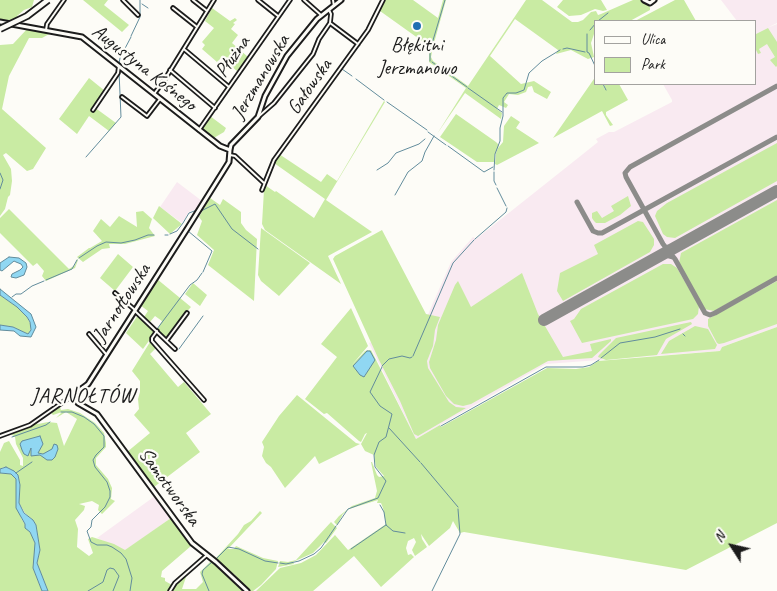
<!DOCTYPE html>
<html>
<head>
<meta charset="utf-8">
<style>
  body { margin:0 }
  #map { position:relative; width:777px; height:591px; overflow:hidden; background:#fdfcf7; font-family:Caveat,sans-serif }
  canvas { display:block }
  .legend { position:absolute; left:594px; top:20px; width:162px; height:65px; box-sizing:border-box; background:#fdfcf7; border:1px solid #a3a29f; margin:0; padding:6px 9px; list-style:none; font-size:15px; color:#1c1c1c }
  .legend li { display:flex; align-items:center; gap:10px; height:25px }
  .legend b { width:25px; border:1px solid #a3a29f }
  .north { position:absolute; left:707px; top:521px; width:50px; height:50px; -webkit-text-stroke:4px #fdfcf7; paint-order:stroke; rotate:305deg; font-size:14px; font-weight:700; line-height:20px; text-align:center; color:#1c1c1c }
  .north::after { content:''; display:block; margin:auto; width:18px; height:22px; background:#1c1c1c; clip-path:polygon(50% 0,100% 100%,50% 72%,0 100%) }
</style>
</head>
<body>
<div id="map">
<canvas width="777" height="591"></canvas>
<ul class="legend">
<li><b style="height:6px;background:#fdfcf7"></b>Ulica</li>
<li><b style="height:14px;background:#c9eba3"></b>Park</li>
</ul>
<div class="north">N</div>
</div>
<script>
const context = document.querySelector('canvas').getContext('2d');
context.lineJoin = 'round';
function paint(path, color) {
  context.fillStyle = color;
  context.fill(path, 'evenodd');
}
function shape(rows) {
  const path = new Path2D();
  for (const r of rows) {
    path.moveTo(r[0], r[1]);
    for (let i = 2; i < r.length; i += 2) path.lineTo(r[i], r[i + 1]);
  }
  return path;
}
function trace(path, color, width, dash) {
  context.strokeStyle = color;
  context.lineWidth = width;
  context.lineCap = dash ? 'butt' : 'round';
  context.setLineDash(dash || []);
  context.stroke(path);
}
function write(font, color, halo, rows, align = 'center') {
  context.font = font + ' Caveat,sans-serif';
  context.lineWidth = 4.5;
  context.setLineDash([]);
  context.textBaseline = 'middle';
  context.strokeStyle = halo;
  context.fillStyle = color;
  for (const [text, x, y, turn = 0] of rows) {
    context.save();
    context.translate(x, y);
    context.rotate((+turn || 0) * Math.PI / 180);
    context.textAlign = isNaN(turn) ? turn : align;
    if (halo) context.strokeText(text, 0, 0);
    context.fillText(text, 0, 0);
    context.restore();
  }
}
paint(shape([
  [721,0,777,0,777,23,767,28,777,24,777,327,722,347,720,351,546,364,416,439,369,343,426,319,451,262,473,237,476,239,578,158,598,142,596,139,609,132,614,132,672,102,672,100,663,84,756,84,756,21,737,21],
  [177,182,202,201,197,209,189,212,182,223,160,207],
  [155,496,171,518,125,551,97,538]
]), '#f9eaf1');
paint(shape([
  [0,0,34,0,32,7,24,10,17,16,17,18,9,22,0,21],
  [83,0,108,0,104,5,129,25,122,32],
  [385,0,413,0,438,18,443,0,446,0,434,43,431,57,433,61,468,86,526,0,542,0,572,22,578,22,583,20,591,12,596,11,598,15,601,14,633,0,643,0,649,5,650,8,650,10,630,21,596,21,596,52,594,34,591,43,594,57,588,59,571,50,556,54,558,50,515,19,490,56,521,84,534,81,551,92,547,99,534,92,532,86,528,87,526,92,518,95,509,94,504,102,508,105,506,108,499,105,497,109,502,113,501,119,465,93,437,134,466,88,429,62,429,46,380,11],
  [563,0,601,0,607,10,603,11,595,9,581,15,569,16,557,7],
  [675,0,684,0,696,21,635,21],
  [212,8,230,21,235,18,237,20,233,23,235,24,231,29,238,35,232,43,248,57,237,71,221,58,217,62,202,49,205,45,202,42,214,28,205,21],
  [28,28,81,38,51,33,42,38,29,38,9,76,2,109,46,148,33,169,27,171,6,153,3,155,11,169,12,181,10,195,8,197,5,209,0,216,0,45,13,44],
  [768,28,777,42,777,66,776,67,770,60,775,57,767,44,759,49,761,53,758,54,756,50,756,34],
  [596,76,596,84,603,84,605,90,604,84,619,84,628,100,606,112,606,115,613,125,610,126,602,111,553,138],
  [89,78,105,91,94,107,116,123,109,131,89,116,77,134,59,119],
  [384,101,385,102,326,200,372,232,328,256,341,284,265,230,262,224,264,190,265,185,275,192,276,191,314,218,325,199,274,163,279,154,321,182,327,174,337,181],
  [456,114,496,142,499,145,495,154,494,162,477,162,440,137],
  [210,116,226,128,224,132,212,139,202,130,202,128],
  [511,116,520,122,516,128,539,143,497,165,495,164,496,153,498,148,503,142,504,126],
  [777,143,777,181,675,238,667,237,663,234,655,216,657,211,667,203],
  [628,196,631,206,620,215,605,223,596,223,594,221,592,218,592,213,597,211,602,218,614,211,611,206],
  [210,198,220,205,223,199,241,212,241,223,246,230,257,239,254,301,208,265,214,250,197,235,202,221,199,217],
  [777,200,777,276,714,311,704,309,679,263,681,253],
  [159,206,182,224,170,234,153,218],
  [9,209,69,269,75,265,77,259,78,260,75,268,46,281,42,276,44,271,37,263,33,266,0,233,0,218],
  [143,211,152,219,149,228,155,236,125,244,109,244,110,248,102,249,83,262,77,257,89,248,90,248,102,241,93,231,101,219,110,227,119,216,137,227,136,212],
  [638,221,643,222,654,239,654,245,650,252,563,301,557,291,560,273,598,254,594,245],
  [261,228,310,263,279,296,261,281,258,275],
  [382,230,426,314,440,317,435,330,433,346,427,361,428,368,449,402,456,407,466,408,418,436,414,434,400,401,379,360,333,259,335,256],
  [118,254,133,267,115,291,100,278],
  [663,264,671,264,677,268,699,306,698,314,693,319,582,343,570,321,574,319,581,309],
  [522,273,538,314,563,357,592,351,590,344,611,339,611,341,592,358,548,361,471,404,463,406,454,404,446,396,430,368,429,362,436,340,438,325,455,285,458,281,471,307],
  [157,279,191,307,180,319,180,322,166,338,157,330,162,321,155,316,150,322,144,317,148,311,140,305],
  [777,281,777,324,724,343,719,344,717,343,708,326,708,319],
  [193,283,207,295,200,306,185,294],
  [0,295,17,307,27,317,31,325,30,333,28,334,13,327,0,325],
  [351,308,368,346,351,366,365,351,371,350,416,439,440,425,441,427,547,368,576,369,589,367,598,361,720,351,722,347,777,327,777,523,686,570,464,532,460,533,453,521,450,528,429,546,421,534,422,539,427,547,415,556,412,550,416,542,414,538,408,541,406,548,408,555,411,554,414,557,381,587,354,556,313,591,256,591,280,568,301,563,316,555,335,535,348,550,386,524,383,508,381,503,377,503,378,500,349,509,343,514,337,525,334,522,339,516,352,506,375,498,377,491,371,462,372,462,377,475,379,477,384,476,376,467,374,455,365,451,361,444,367,433,365,434,361,442,359,441,327,413,324,414,305,399,337,357,321,344],
  [367,351,374,358,365,376,360,374,354,365],
  [138,315,156,331,143,349,126,333],
  [691,322,692,324,666,339,657,355,606,360,598,357,599,355,616,338],
  [695,326,708,329,717,345,715,349,661,354,669,341],
  [150,342,156,348,150,354,178,387,184,382,211,414,186,433,200,452,154,487,127,452,150,433,134,415,139,409,138,399,140,392,140,381,132,371],
  [297,395,356,443,360,444,319,464,315,456,285,488,271,467,266,463,262,456,264,447,262,442,279,416],
  [60,407,61,410,68,409,80,413,95,423,104,433,106,443,106,447,96,458,96,465,108,479,112,488,111,499,115,501,102,514,98,510,99,505,92,501,79,504,85,506,84,510,75,520,78,529,77,547,89,556,93,553,88,539,92,537,114,544,125,550,171,518,191,546,162,571,161,577,165,578,165,581,172,585,169,591,48,591,37,563,40,550,36,525,33,520,25,513,19,503,20,485,18,475,10,469,4,467,0,469,0,452,4,443,9,441,20,460,20,465,23,466,23,458,16,444,15,437,11,434,23,430,36,423,38,424,48,422,57,423,64,446,77,419,66,412,56,418,62,412,53,415,51,413],
  [0,473,11,474,16,479,16,491,21,518,32,536,36,546,33,568,42,591,0,591],
  [260,511,262,513,228,549,234,549,236,546,263,558,278,561,276,569,261,585,253,591,250,591,235,575,215,559,238,534,244,525,251,521],
  [331,522,337,528,326,543,324,542,313,553,293,562,294,564,278,567,280,561,288,562,296,560],
  [211,561,242,591,171,591,175,585,187,574,182,589,196,589,203,582,200,572]
]), '#c9eba3');
const water = shape([
  [9,257,19,258,26,263,27,267,24,275,16,278,11,277,12,274,20,270,23,267,21,264,16,262,14,261,2,271,0,270,0,263,9,257],
  [0,289,31,314,36,327,31,337,20,336,14,331,0,330,0,325,13,327,28,334,31,330,30,322,27,317,17,307,0,295,0,289],
  [367,351,370,351,375,360,364,377,360,375,353,366,367,351],
  [40,436,43,444,38,453,43,454,52,449,54,444,57,445,58,449,55,457,52,460,47,460,40,455,31,456,31,448,28,456,24,454,22,450,20,444,22,441,40,436],
  [6,467,14,471,18,475,20,485,19,503,24,513,33,520,36,525,40,550,37,563,48,591,42,591,33,568,35,543,30,532,25,528,25,524,16,508,16,479,11,474,0,473,0,469,6,467]
]);
paint(water, '#90d7f2');
trace(water, '#628c9c', 1);
trace(shape([
  [142,4,148,8],
  [598,21,608,13],
  [590,30,596,23],
  [587,34,587,52,589,53,596,68],
  [131,36,140,17,140,0],
  [431,47,445,0],
  [430,49,430,61],
  [563,49,567,48,585,52],
  [432,62,467,87],
  [119,64,120,58,131,37],
  [342,69,352,76],
  [356,79,384,100],
  [603,84,606,90],
  [468,88,502,112],
  [387,102,427,130],
  [428,132,446,145],
  [448,146,484,172,493,167],
  [86,157,121,117,119,71],
  [377,170,388,163,396,153,419,144,425,139],
  [494,170,495,154,500,141,500,128,503,116,503,98,507,93,516,93,524,90,529,73,542,61,560,50],
  [494,172,494,181,496,185],
  [0,173,3,180,0,189],
  [497,188,506,206],
  [395,195,408,172,422,161,425,152,434,136],
  [189,229,201,211,215,204,232,229,258,249],
  [188,231,212,251,203,272],
  [170,234,177,231,183,223,189,213,197,210],
  [165,235,168,235],
  [183,239,186,234],
  [475,239,506,212,507,208],
  [79,258,97,246,106,242,121,243,135,240,148,235,154,235],
  [46,280,72,269,77,260],
  [12,297,16,294,21,294,32,286,44,281],
  [157,329,190,285,197,280,202,273],
  [683,334,685,336],
  [179,349,203,316],
  [413,356,453,263,474,240],
  [601,358,620,343,655,337,680,329],
  [382,366,389,359,402,356,410,358,412,357],
  [61,412,72,412,84,417,94,424,104,436,104,447,96,455,93,460,95,467,107,482,110,491,110,497,105,507,92,520,91,527,87,531,91,542,97,545,107,545,112,547,121,553,126,559,132,578,130,591],
  [441,426,546,367,583,367,591,365,599,360],
  [389,428,420,462],
  [12,437,46,425,50,422],
  [421,463,458,507],
  [16,473,32,462],
  [380,505,384,512,386,525,393,531,405,533],
  [337,525,348,509,378,498,386,481,375,467,374,455,379,442,386,437,392,414,380,406,370,392,382,367],
  [351,549,386,525],
  [216,559,228,547,239,549,265,561,278,563],
  [280,563,286,564,299,561,314,554,321,548,336,526],
  [88,591,103,582,107,570,110,568,114,569,119,576,113,591],
  [209,591,202,574,203,570,212,562],
  [432,591,460,534,458,509]
]), '#628c9c', 1);
trace(shape([
  [777,86,630,167,625,173,626,177,663,244,675,259,705,313,710,315,715,313,777,278],
  [577,202,593,231,598,233,602,233,777,137],
  [665,247,672,248,679,245],
  [659,256,666,255,673,257]
]), '#8c8c8a', 5);
trace(shape([
  [544,320,777,191]
]), '#8c8c8a', 12);
const minor = shape([
  [123,0,138,15],
  [193,0,207,11],
  [258,0,278,16],
  [304,0,321,15],
  [333,0,334,6],
  [173,8,197,27],
  [330,23,358,44],
  [46,30,47,24,64,0],
  [185,50,229,87],
  [170,70,215,108],
  [154,94,165,79,214,0],
  [122,97,147,116,160,99],
  [93,110,118,73,119,66],
  [258,117,274,103,313,54,319,39,330,23,331,14,329,10],
  [199,130,290,0],
  [230,155,235,156,264,183],
  [262,190,274,160,368,30,383,0],
  [115,293,135,310],
  [135,311,175,349],
  [157,331,152,338,152,341,204,400],
  [89,334,106,354],
  [167,340,187,313],
  [0,436,30,425,73,395],
  [170,591,175,583,207,555]
]);
const tertiary = shape([
  [0,22,82,37,220,146,230,150],
  [230,150,229,162,187,229,88,384,73,395,78,403,97,414,192,543,216,562,247,591],
  [230,150,231,145,258,117,265,96,287,56,317,19,341,0]
]);
const secondary = shape([
  [644,0,650,3,654,0]
]);
trace(minor, '#1c1c1c', 5.5);
trace(tertiary, '#1c1c1c', 7);
trace(secondary, '#1c1c1c', 7);
trace(minor, '#fdfcf7', 2);
trace(tertiary, '#fdfcf7', 3);
trace(secondary, '#fdfcf7', 3);
const primaryBridge = shape([
  [0,29,27,16,48,0]
]);
trace(primaryBridge, '#1c1c1c', 8, []);
trace(primaryBridge, '#fdfcf7', 4.5);
for (const [x, y, r, color] of [
  [417,26,5,"#1f6fb2"]
]) {
  const dot = new Path2D();
  dot.arc(x, y, r, 0, 2 * Math.PI);
  context.fillStyle = color;
  context.fill(dot);
  trace(dot, '#fdfcf7', 2);
}
write('20px', '#1c1c1c', '#fdfcf7', [
  ["Błękitni",417,46],
  ["Jerzmanowo",417,69]
]);
write('20px', '#1c1c1c', '#fdfcf7', [
  ["Płużna",233,57,-55],
  ["Augustyna Kośnego",144,68,38],
  ["Jerzmanowska",261,77,-59],
  ["Gałowska",310,87,-55],
  ["Jarnołtowska",122,303,-57],
  ["Samotworska",169,487,54]
]);
context.letterSpacing = '1px';
write('21px', '#1c1c1c', '#fdfcf7', [
  ["JARNOŁTÓW",83,396]
]);
context.letterSpacing = '0px';
</script>
</body>
</html>
